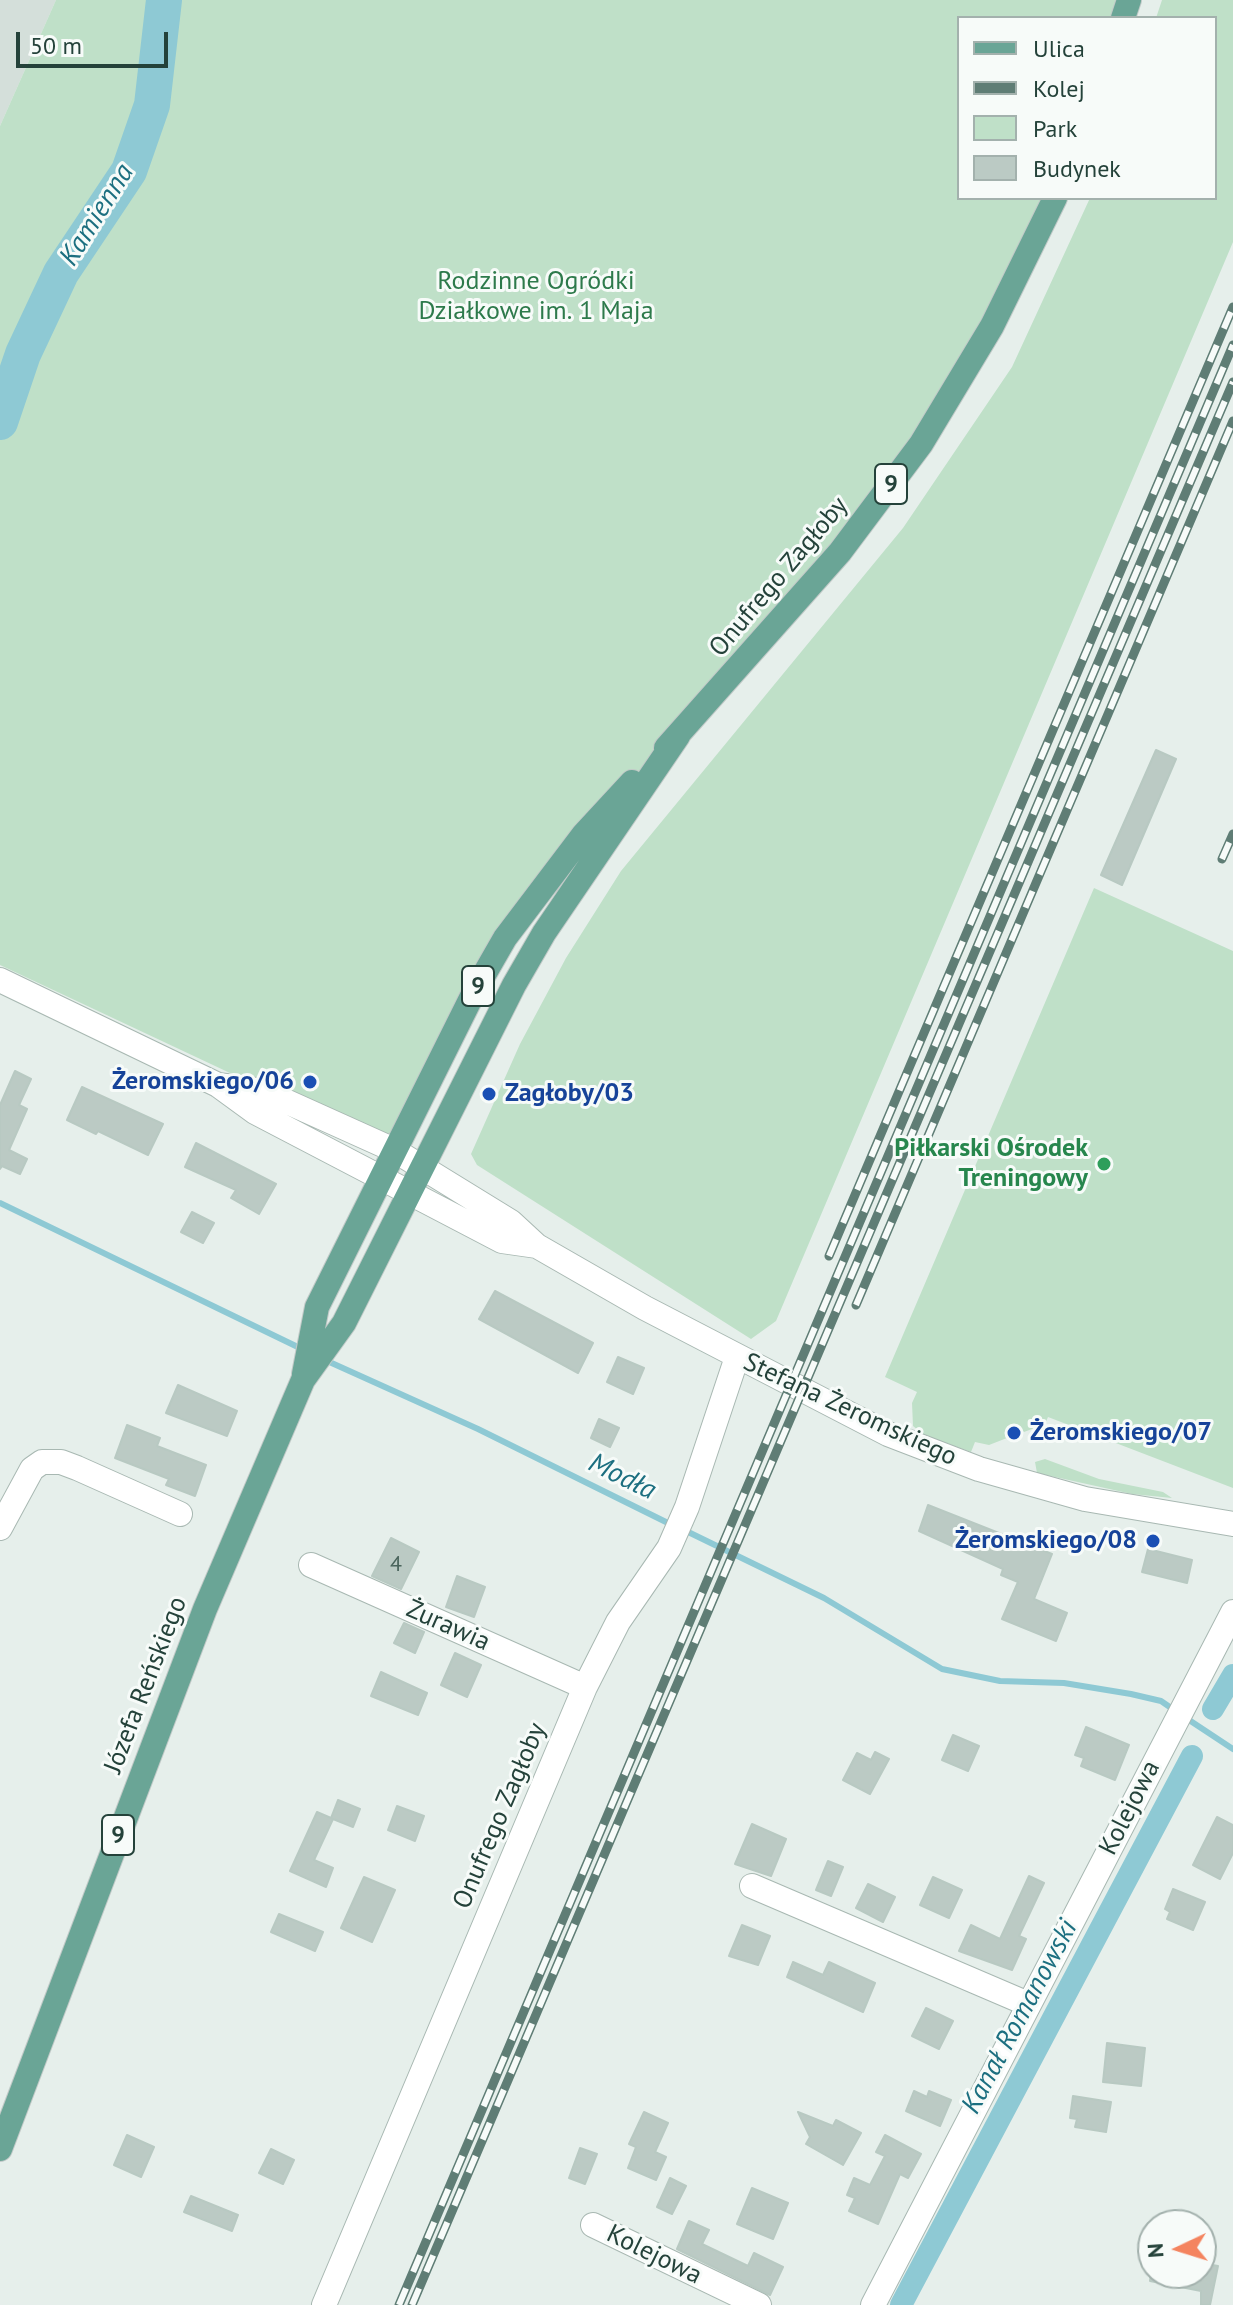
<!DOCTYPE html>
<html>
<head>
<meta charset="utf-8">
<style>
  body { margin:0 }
  #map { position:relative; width:1233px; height:2305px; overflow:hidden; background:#e6efeb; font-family:"PT Sans",sans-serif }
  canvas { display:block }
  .legend { position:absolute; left:957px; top:16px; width:260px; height:184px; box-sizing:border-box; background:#f7fbf9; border:2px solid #a3b1ad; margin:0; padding:10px 14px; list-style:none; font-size:24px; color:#24423a }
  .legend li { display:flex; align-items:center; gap:16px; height:40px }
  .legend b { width:40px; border:2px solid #a3b1ad }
  .north { position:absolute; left:1137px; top:2209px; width:80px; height:80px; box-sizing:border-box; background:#f7fbf9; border:2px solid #a3b1ad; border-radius:50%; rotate:266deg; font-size:22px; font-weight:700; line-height:32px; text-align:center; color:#24423a }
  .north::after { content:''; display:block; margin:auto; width:28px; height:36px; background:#f4845f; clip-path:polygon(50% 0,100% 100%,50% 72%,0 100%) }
  .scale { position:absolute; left:16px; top:32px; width:152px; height:36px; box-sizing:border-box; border:4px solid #24423a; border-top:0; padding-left:10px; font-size:24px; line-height:28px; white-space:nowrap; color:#24423a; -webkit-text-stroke:6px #f7fbf9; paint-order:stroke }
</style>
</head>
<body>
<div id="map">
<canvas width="1233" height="2305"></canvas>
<ul class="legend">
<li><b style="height:10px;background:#6aa596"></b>Ulica</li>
<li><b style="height:10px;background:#5f7d75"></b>Kolej</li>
<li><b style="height:22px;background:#bfe0c8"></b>Park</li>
<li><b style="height:22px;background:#bbcac4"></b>Budynek</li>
</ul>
<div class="north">N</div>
<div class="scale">50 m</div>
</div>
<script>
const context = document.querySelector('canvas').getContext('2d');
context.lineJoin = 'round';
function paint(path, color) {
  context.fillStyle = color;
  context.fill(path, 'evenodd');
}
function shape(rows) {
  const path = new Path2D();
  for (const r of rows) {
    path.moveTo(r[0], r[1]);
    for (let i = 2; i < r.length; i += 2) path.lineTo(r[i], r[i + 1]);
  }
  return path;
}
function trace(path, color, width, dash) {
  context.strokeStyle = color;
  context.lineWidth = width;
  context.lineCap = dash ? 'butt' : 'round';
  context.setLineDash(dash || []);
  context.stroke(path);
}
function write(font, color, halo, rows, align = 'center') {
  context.font = font + ' "PT Sans",sans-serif';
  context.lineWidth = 6;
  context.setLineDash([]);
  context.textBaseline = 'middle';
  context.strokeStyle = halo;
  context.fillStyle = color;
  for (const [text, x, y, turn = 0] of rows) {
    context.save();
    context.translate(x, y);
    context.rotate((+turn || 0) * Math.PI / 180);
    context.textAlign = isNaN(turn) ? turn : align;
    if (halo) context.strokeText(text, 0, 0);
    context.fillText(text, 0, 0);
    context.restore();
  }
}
paint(shape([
  [0,0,56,0,0,126]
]), '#d4dfda');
paint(shape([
  [56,0,1129,0,1123,18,959,18,959,198,1055,198,921,444,505,938,394,1150,0,965,0,126],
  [1162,0,1233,0,1233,242,776,1321,751,1339,477,1165,471,1154,520,1044,566,958,621,871,903,528,1012,367,1090,198,1215,198,1215,18,1156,18],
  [1094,888,1233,951,1233,1488,1048,1417,1045,1424,1024,1432,1020,1427,1005,1432,1007,1438,989,1445,975,1442,971,1452,924,1435,913,1426,912,1403,917,1392,885,1377],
  [1045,1459,1099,1479,1163,1492,1172,1498,1132,1494,1037,1473,1035,1462]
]), '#bfe0c8');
trace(shape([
  [0,1203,304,1350],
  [325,1360,478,1429,672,1525],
  [682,1529,824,1598,942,1669,1000,1681,1064,1683,1131,1694,1161,1701,1177,1712],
  [1186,1718,1233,1749]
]), '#8ec9d4', 6);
trace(shape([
  [1213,1709,1233,1675],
  [901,2305,1192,1756]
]), '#8ec9d4', 22);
trace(shape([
  [0,422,23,354,61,273,129,171,152,105,164,0]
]), '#8ec9d4', 36);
const building = shape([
  [1156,750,1176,759,1122,885,1101,875,1156,750],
  [15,1071,31,1079,19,1105,27,1109,9,1150,27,1159,20,1174,2,1166,0,1169,0,1105,15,1071],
  [82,1087,163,1124,148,1155,98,1131,96,1134,67,1120,82,1087],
  [196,1143,276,1184,259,1214,231,1198,236,1190,185,1167,196,1143],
  [192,1212,214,1223,203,1243,181,1232,192,1212],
  [495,1291,593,1343,578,1373,479,1319,495,1291],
  [618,1357,644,1368,633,1394,607,1382,618,1357],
  [178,1385,237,1411,227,1436,166,1413,178,1385],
  [599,1419,619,1428,610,1447,591,1438,599,1419],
  [127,1425,160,1438,157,1446,206,1465,195,1496,166,1485,169,1479,115,1458,127,1425],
  [928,1505,1052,1554,1034,1599,1067,1613,1056,1641,1002,1619,1018,1582,1001,1575,1003,1569,919,1531,928,1505],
  [391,1538,419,1552,401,1589,372,1576,391,1538],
  [1148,1549,1192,1560,1187,1583,1142,1572,1148,1549],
  [457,1576,485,1587,474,1617,446,1607,457,1576],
  [404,1623,424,1632,415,1653,394,1643,404,1623],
  [455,1653,481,1665,467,1697,441,1685,455,1653],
  [381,1672,427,1693,418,1715,371,1696,381,1672],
  [1086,1727,1129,1745,1115,1780,1081,1766,1084,1758,1075,1755,1086,1727],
  [953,1735,979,1746,968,1771,942,1760,953,1735],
  [875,1752,889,1759,870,1794,843,1780,857,1753,871,1760,875,1752],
  [338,1800,360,1809,353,1827,333,1819,314,1860,333,1868,326,1887,290,1871,317,1812,331,1818,338,1800],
  [397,1806,424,1816,415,1841,388,1830,397,1806],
  [1217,1817,1233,1825,1233,1853,1220,1879,1193,1865,1217,1817],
  [752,1824,786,1839,771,1876,735,1864,752,1824],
  [828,1861,843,1867,831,1896,816,1890,828,1861],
  [1029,1876,1044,1883,1019,1936,1026,1939,1012,1970,959,1951,971,1925,1000,1939,1029,1876],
  [364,1877,395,1890,372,1942,341,1928,364,1877],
  [933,1877,962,1890,949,1918,920,1905,933,1877],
  [868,1884,895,1897,883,1922,856,1908,868,1884],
  [1173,1889,1205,1902,1193,1930,1167,1919,1170,1912,1165,1909,1173,1889],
  [279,1914,323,1932,315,1951,271,1932,279,1914],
  [742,1925,770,1936,758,1965,729,1956,742,1925],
  [793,1962,823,1975,829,1962,875,1983,863,2012,787,1977,793,1962],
  [926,2008,953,2021,939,2049,912,2036,926,2008],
  [1107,2043,1145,2048,1141,2086,1103,2082,1107,2043],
  [914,2091,927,2097,929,2091,951,2100,940,2126,906,2111,914,2091],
  [1073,2096,1111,2102,1106,2132,1075,2127,1077,2119,1070,2118,1073,2096],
  [644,2112,668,2123,655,2152,666,2157,656,2180,628,2168,636,2147,629,2144,644,2112],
  [798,2112,833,2126,836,2120,861,2133,843,2165,806,2144,810,2137,798,2112],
  [127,2135,154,2147,141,2177,114,2165,127,2135],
  [885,2135,921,2154,908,2178,900,2174,878,2224,849,2211,855,2198,847,2195,854,2178,870,2185,885,2156,876,2152,885,2135],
  [580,2148,597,2154,585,2184,569,2178,580,2148],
  [271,2149,294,2160,283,2184,259,2173,271,2149],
  [670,2178,686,2186,672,2214,657,2207,670,2178],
  [752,2188,788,2203,773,2239,737,2224,752,2188],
  [191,2196,238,2215,232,2231,184,2212,191,2196],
  [689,2221,709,2230,702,2244,748,2266,754,2253,783,2267,770,2295,677,2249,689,2221],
  [1201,2263,1218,2266,1210,2305,1201,2305,1201,2291,1150,2281,1151,2273,1201,2273,1201,2263]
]);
paint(building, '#bbcac4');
trace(building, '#b8c9c2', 2);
const minor = shape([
  [0,980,218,1085,255,1112,502,1241,537,1246],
  [218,1085,263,1091,394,1150,511,1222,537,1246,645,1308,888,1434,979,1469,1085,1499,1233,1524],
  [0,1528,32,1469,42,1462,61,1462,77,1468,180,1514],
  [311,1565,585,1687],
  [752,1886,1028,2004],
  [593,2225,759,2305],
  [324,2305,585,1687,618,1622,669,1548,687,1507,737,1357],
  [873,2305,1233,1612]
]);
const major = shape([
  [1123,18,1129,0],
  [666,748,840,552,921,444,992,326,1055,198],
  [304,1374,317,1307,474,992,505,938,583,835,632,782],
  [0,2149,205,1609,303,1380,344,1323,514,985,544,933,678,736]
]);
trace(minor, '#a8b8b2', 26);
trace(major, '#c2cac8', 26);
trace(minor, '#fff', 24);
trace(major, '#6aa596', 24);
const rail = shape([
  [1222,859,1233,834],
  [829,1256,1233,307],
  [856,1305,1233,421],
  [399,2305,1233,345],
  [412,2305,1233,382]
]);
trace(rail, '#5f7d75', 9);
trace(rail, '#f7fbf9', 6, [18]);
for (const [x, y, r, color] of [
  [310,1082,8,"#1a4fb4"],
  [489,1094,8,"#1a4fb4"],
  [1104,1164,8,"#2e9e5b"],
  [1014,1433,8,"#1a4fb4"],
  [1153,1541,8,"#1a4fb4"]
]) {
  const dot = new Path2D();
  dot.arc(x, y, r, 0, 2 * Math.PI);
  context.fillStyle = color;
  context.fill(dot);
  trace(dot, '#f7fbf9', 3);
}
write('22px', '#4a645c', null, [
  ["4",396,1565]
]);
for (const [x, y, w] of [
  [891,484,32],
  [478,986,32],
  [118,1835,32]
]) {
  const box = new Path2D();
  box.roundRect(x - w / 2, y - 20, w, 40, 6);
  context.fillStyle = '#f7fbf9';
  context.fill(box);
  trace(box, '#24423a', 2);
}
write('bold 24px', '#24423a', null, [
  ["9",891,484],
  ["9",478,986],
  ["9",118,1835]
]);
write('26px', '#2d7a4b', '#f7fbf9', [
  ["Rodzinne Ogródki",536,282],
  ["Działkowe im. 1 Maja",536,312]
]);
write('26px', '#24423a', '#f7fbf9', [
  ["Onufrego Zagłoby",779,577,-50],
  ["Stefana Żeromskiego",850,1410,25],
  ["Żurawia",448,1626,24],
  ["Józefa Reńskiego",146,1685,-69],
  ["Kolejowa",1130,1808,-63],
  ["Onufrego Zagłoby",500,1816,-67],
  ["Kolejowa",654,2255,26]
]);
write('bold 26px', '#164399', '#f7fbf9', [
  ["Żeromskiego/06",294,1082],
  ["Zagłoby/03",505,1094,"left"],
  ["Żeromskiego/07",1030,1433,"left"],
  ["Żeromskiego/08",1137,1541]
], 'right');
write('bold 26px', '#27864d', '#f7fbf9', [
  ["Piłkarski Ośrodek",1088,1149],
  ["Treningowy",1088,1179]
], 'right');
write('italic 28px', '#1c6f80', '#f7fbf9', [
  ["Kamienna",97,215,-58],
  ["Modła",622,1477,26],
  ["Kanał Romanowski",1020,2017,-62]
]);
</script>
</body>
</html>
